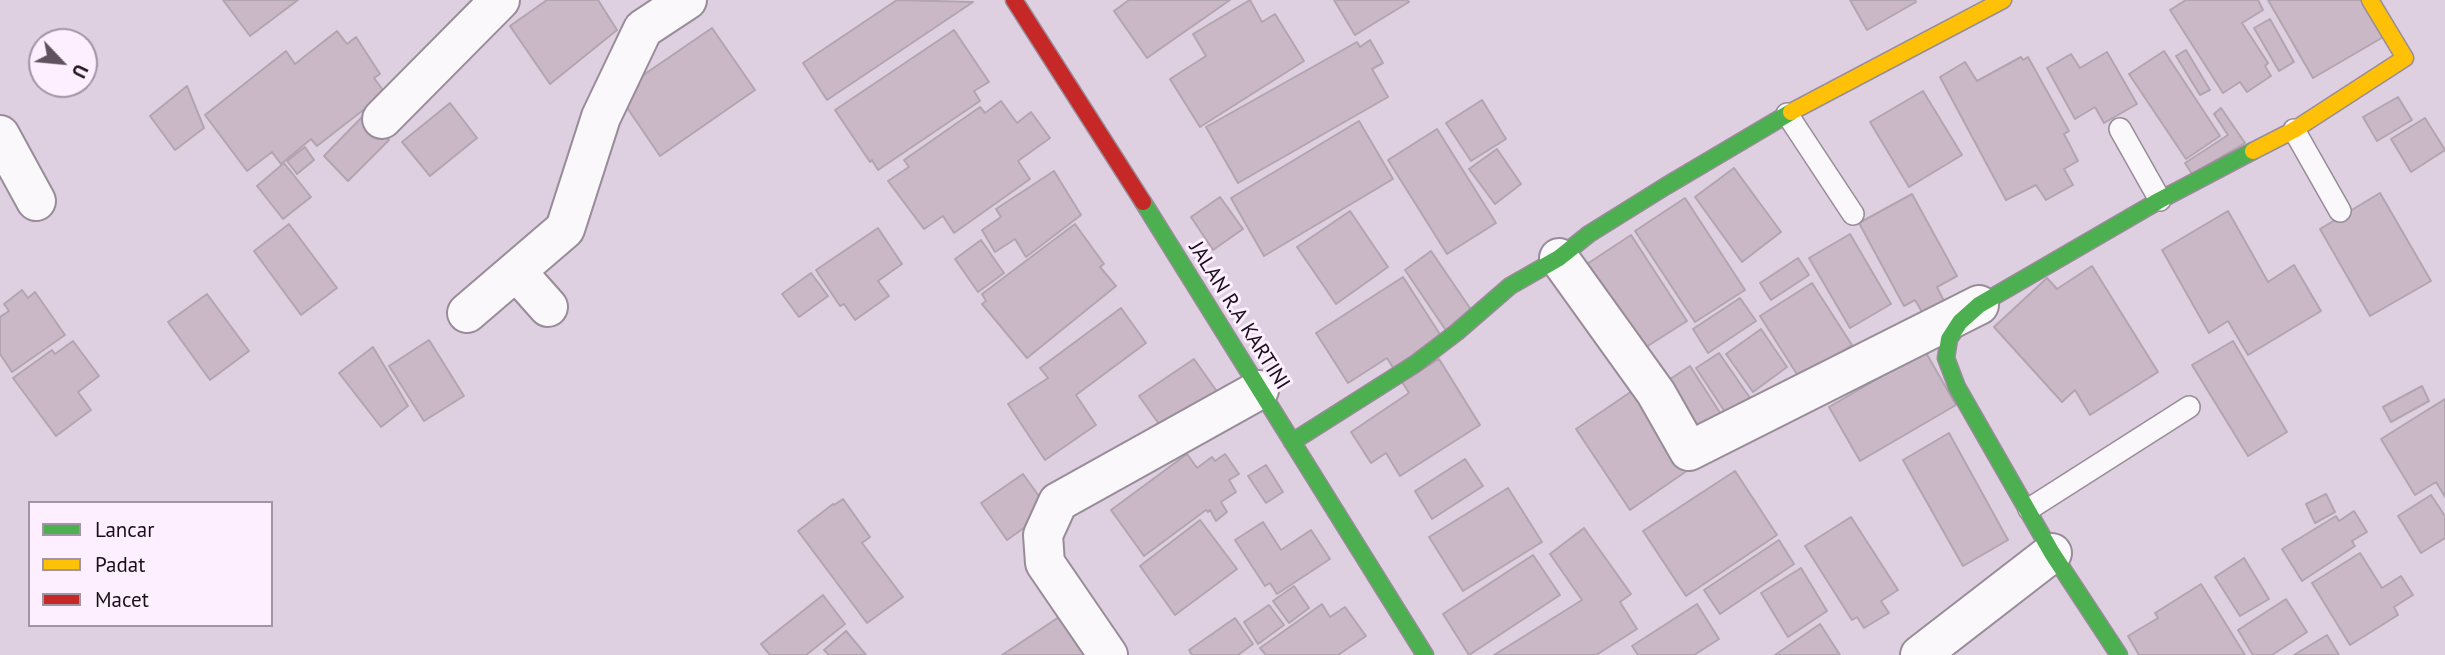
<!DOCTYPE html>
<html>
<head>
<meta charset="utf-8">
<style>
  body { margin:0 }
  #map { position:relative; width:2445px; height:655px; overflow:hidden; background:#dfd0e1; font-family:"PT Sans",sans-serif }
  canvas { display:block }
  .legend { position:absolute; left:28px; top:501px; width:245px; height:126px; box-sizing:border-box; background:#fdefff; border:2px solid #a195a3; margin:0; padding:9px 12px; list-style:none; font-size:21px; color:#180f19 }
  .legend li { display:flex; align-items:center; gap:14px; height:35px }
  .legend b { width:35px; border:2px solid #a195a3 }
  .north { position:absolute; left:28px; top:28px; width:70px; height:70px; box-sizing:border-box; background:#fdefff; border:2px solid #a195a3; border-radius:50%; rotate:116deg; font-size:19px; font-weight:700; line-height:28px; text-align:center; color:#180f19 }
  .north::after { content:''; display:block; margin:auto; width:24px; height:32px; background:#5e535f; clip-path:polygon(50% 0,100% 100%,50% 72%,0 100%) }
</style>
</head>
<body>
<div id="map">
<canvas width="2445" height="655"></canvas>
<ul class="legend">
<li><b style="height:9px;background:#4caf50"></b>Lancar</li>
<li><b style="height:9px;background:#ffc107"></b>Padat</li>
<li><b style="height:9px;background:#c62828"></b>Macet</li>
</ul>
<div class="north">U</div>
</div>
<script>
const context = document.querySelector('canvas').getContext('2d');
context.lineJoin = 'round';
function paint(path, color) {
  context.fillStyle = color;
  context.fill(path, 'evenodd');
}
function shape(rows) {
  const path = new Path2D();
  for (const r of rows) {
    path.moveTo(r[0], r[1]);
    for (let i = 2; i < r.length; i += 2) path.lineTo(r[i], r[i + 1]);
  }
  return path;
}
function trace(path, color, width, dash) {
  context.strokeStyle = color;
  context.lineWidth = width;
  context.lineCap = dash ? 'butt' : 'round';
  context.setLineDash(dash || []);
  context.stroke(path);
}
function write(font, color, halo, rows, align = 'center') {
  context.font = font + ' "PT Sans",sans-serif';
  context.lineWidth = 6;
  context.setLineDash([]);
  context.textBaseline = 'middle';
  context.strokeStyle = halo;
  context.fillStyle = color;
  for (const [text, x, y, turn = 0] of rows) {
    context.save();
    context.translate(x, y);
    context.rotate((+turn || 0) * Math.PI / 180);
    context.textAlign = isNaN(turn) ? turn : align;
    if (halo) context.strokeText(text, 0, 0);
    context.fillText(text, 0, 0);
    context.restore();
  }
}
const building = shape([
  [223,0,298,0,250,36,223,0],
  [547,0,598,0,617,30,550,84,510,26,547,0],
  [897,0,973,2,827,100,803,63,897,0],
  [1129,0,1230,0,1147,58,1114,11,1129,0],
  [1250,0,1262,22,1275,14,1304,61,1200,127,1170,79,1206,56,1193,34,1250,0],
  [1334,0,1407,0,1409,2,1355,35,1334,0],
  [1850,0,1915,0,1916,2,1867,30,1850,0],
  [2186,0,2258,0,2263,10,2242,23,2268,63,2265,66,2271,76,2247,92,2240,82,2223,93,2170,10,2186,0],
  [2268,0,2365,0,2385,36,2313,78,2268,0],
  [2270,19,2294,62,2279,71,2254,28,2270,19],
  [712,28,755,90,660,156,617,93,712,28],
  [954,30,989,82,974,91,980,101,878,170,872,160,870,162,835,110,954,30],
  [337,31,347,44,356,37,380,74,374,78,385,93,317,146,311,139,281,164,272,152,247,171,205,115,286,51,295,64,337,31],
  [1370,40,1383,63,1372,69,1388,97,1238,183,1206,127,1357,42,1360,47,1370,40],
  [2186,50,2210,90,2200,95,2176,56,2186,50],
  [2164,51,2220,136,2186,159,2129,74,2164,51],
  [2107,52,2137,104,2104,123,2095,107,2075,119,2047,68,2071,54,2080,68,2107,52],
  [2021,57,2023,60,2028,57,2069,131,2064,134,2078,161,2064,169,2073,185,2046,200,2036,185,2006,200,1940,77,1965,62,1977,81,2021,57],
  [187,86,204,128,175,150,150,116,187,86],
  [1923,91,1962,155,1909,187,1870,122,1923,91],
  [2398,97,2412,120,2377,141,2363,117,2398,97],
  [1482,100,1506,139,1471,161,1446,123,1482,100],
  [1001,101,1017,123,1031,112,1050,138,1018,161,1030,179,954,233,943,216,924,229,888,181,909,167,904,160,980,107,985,113,1001,101],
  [450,103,477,138,430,176,402,142,450,103],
  [2221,108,2245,143,2192,174,2185,163,2228,135,2214,114,2221,108],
  [364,115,389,140,348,181,324,156,364,115],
  [2425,118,2445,150,2411,172,2391,139,2425,118],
  [1359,121,1393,179,1264,256,1231,198,1359,121],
  [1437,129,1496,223,1447,254,1388,160,1437,129],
  [305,147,314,160,297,174,287,161,305,147],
  [1497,149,1521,184,1495,204,1469,169,1497,149],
  [284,163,311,197,283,219,257,186,284,163],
  [1734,168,1781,232,1742,262,1695,197,1734,168],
  [1054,171,1081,215,1026,257,1015,239,995,252,982,230,1001,217,996,209,1054,171],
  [2380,193,2431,281,2370,316,2320,229,2380,193],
  [1912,194,1957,276,1937,287,1946,305,1925,317,1915,300,1904,306,1859,223,1912,194],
  [1220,197,1243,229,1213,250,1191,217,1220,197],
  [1685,198,1745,290,1695,322,1635,231,1685,198],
  [1350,211,1388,267,1336,304,1297,247,1350,211],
  [2228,211,2268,282,2294,265,2321,311,2248,355,2228,321,2209,333,2162,250,2228,211],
  [289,224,337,288,301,315,254,251,289,224],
  [1075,224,1104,264,1100,267,1116,286,1027,358,982,304,986,301,982,294,1075,224],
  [878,228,902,264,878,281,889,296,855,320,844,304,840,306,816,270,878,228],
  [1850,234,1891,304,1850,328,1809,258,1850,234],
  [1631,235,1687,321,1643,349,1587,264,1631,235],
  [981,240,1004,273,978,292,955,259,981,240],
  [1431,251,1474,314,1447,332,1405,270,1431,251],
  [1798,258,1809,275,1771,300,1760,283,1798,258],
  [2092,266,2158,372,2090,415,2075,390,2062,402,1994,327,2047,278,2057,289,2092,266],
  [811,273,828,296,799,317,782,294,811,273],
  [1403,277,1443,339,1395,371,1387,358,1348,383,1316,333,1403,277],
  [1812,283,1852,345,1800,379,1760,316,1812,283],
  [22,290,28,298,35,292,65,335,12,372,0,354,0,317,9,311,4,304,22,290],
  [207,294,249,351,210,380,168,322,207,294],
  [1740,298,1756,321,1708,353,1693,329,1740,298],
  [1121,308,1146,343,1076,395,1096,425,1045,460,1008,404,1048,378,1040,368,1121,308],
  [1761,329,1787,367,1753,392,1726,354,1761,329],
  [429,340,464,396,424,421,389,366,429,340],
  [73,341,99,376,78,392,91,410,56,436,13,378,52,350,55,354,73,341],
  [2233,341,2287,432,2248,456,2192,365,2233,341],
  [373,347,408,406,381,427,339,373,373,347],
  [1925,351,1956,405,1860,461,1829,407,1925,351],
  [1719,353,1750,398,1727,415,1696,368,1719,353],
  [1194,359,1218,393,1164,431,1139,396,1194,359],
  [1439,359,1480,425,1400,476,1386,453,1371,463,1351,432,1409,393,1402,382,1439,359],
  [1690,366,1726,422,1700,439,1664,383,1690,366],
  [2422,386,2429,401,2391,422,2383,407,2422,386],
  [1638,387,1691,468,1630,510,1576,429,1638,387],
  [2445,399,2445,497,2436,482,2415,495,2381,439,2445,399],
  [1949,433,2008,540,1963,566,1903,460,1949,433],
  [1187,454,1197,468,1212,457,1215,461,1225,454,1239,474,1229,480,1236,492,1221,502,1227,512,1216,521,1210,510,1208,512,1206,510,1144,556,1111,510,1187,454],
  [1465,459,1483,486,1432,519,1415,491,1465,459],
  [1266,465,1283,492,1266,503,1248,476,1266,465],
  [1735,471,1777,535,1686,596,1643,531,1735,471],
  [1023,474,1049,510,1007,540,981,503,1023,474],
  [1508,488,1542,542,1463,591,1429,537,1508,488],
  [2326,494,2335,512,2315,523,2306,504,2326,494],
  [2431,495,2445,516,2445,538,2421,553,2398,516,2431,495],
  [843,499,870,537,862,543,903,597,867,623,798,531,833,504,834,505,843,499],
  [2354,511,2367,532,2352,541,2355,546,2302,581,2282,549,2336,516,2339,521,2354,511],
  [1851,517,1898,590,1881,601,1889,613,1864,628,1857,617,1852,620,1805,546,1851,517],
  [1200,520,1237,569,1175,615,1140,566,1200,520],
  [1263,522,1281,550,1311,530,1330,559,1277,594,1270,583,1265,586,1235,540,1263,522],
  [1584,528,1631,594,1620,602,1637,629,1596,655,1494,655,1582,600,1550,554,1584,528],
  [1779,540,1794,564,1720,614,1704,590,1779,540],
  [2360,553,2382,588,2401,576,2413,595,2394,607,2398,615,2350,645,2312,583,2360,553],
  [1533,555,1560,595,1469,655,1443,614,1533,555],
  [2244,558,2269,599,2240,616,2215,577,2244,558],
  [1801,568,1827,611,1788,637,1761,593,1801,568],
  [2201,584,2245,655,2139,655,2128,636,2158,618,2155,613,2201,584],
  [1294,586,1309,608,1289,623,1273,601,1294,586],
  [823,595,845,624,806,655,770,655,761,644,823,595],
  [2286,599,2307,632,2272,655,2253,655,2238,630,2286,599],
  [1322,604,1330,617,1345,607,1366,636,1338,655,1266,655,1260,648,1322,604],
  [1697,604,1719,639,1694,655,1638,655,1632,646,1697,604],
  [1269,605,1284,625,1258,644,1244,622,1269,605],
  [1068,611,1097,655,1002,655,1068,611],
  [1235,618,1253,644,1238,655,1192,655,1189,650,1235,618],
  [1820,624,1840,655,1775,655,1820,624],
  [846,631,866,655,829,655,824,650,846,631],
  [2327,635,2339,655,2294,655,2327,635]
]);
paint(building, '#cab8c6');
trace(building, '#b2a5b0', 2);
const lane = shape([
  [1787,114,1853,214],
  [2120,129,2160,200],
  [2294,130,2340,211],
  [2029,509,2189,407]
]);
const street = shape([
  [382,119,500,0],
  [0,135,36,201],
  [1559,258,1656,393,1689,451,1979,305],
  [516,271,548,307],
  [467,313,565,229,601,117,643,29,687,0],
  [1108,655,1045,563,1043,535,1058,502,1259,390],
  [1920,655,2052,553]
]);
const fast = shape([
  [1143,202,1425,655],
  [1292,442,1415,364,1457,332,1510,286,1559,258,1589,234,1666,186,1791,112],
  [2119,655,2052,553,1957,387,1946,358,1949,339,1960,322,1979,305,2160,200,2253,151]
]);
const slow = shape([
  [1791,112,2003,0],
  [2253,151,2294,130,2405,58,2370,0]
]);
const jam = shape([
  [1014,0,1143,202]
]);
trace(lane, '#988c99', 24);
trace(street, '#988c99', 42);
trace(fast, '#988c99', 19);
trace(slow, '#988c99', 19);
trace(jam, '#988c99', 19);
trace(lane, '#faf8fa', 21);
trace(street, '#faf8fa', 38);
trace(fast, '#4caf50', 16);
trace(slow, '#ffc107', 16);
trace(jam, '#c62828', 16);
write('21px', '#180f19', '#fdefff', [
  ["JALAN R.A KARTINI",1239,316,58]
]);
</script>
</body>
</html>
